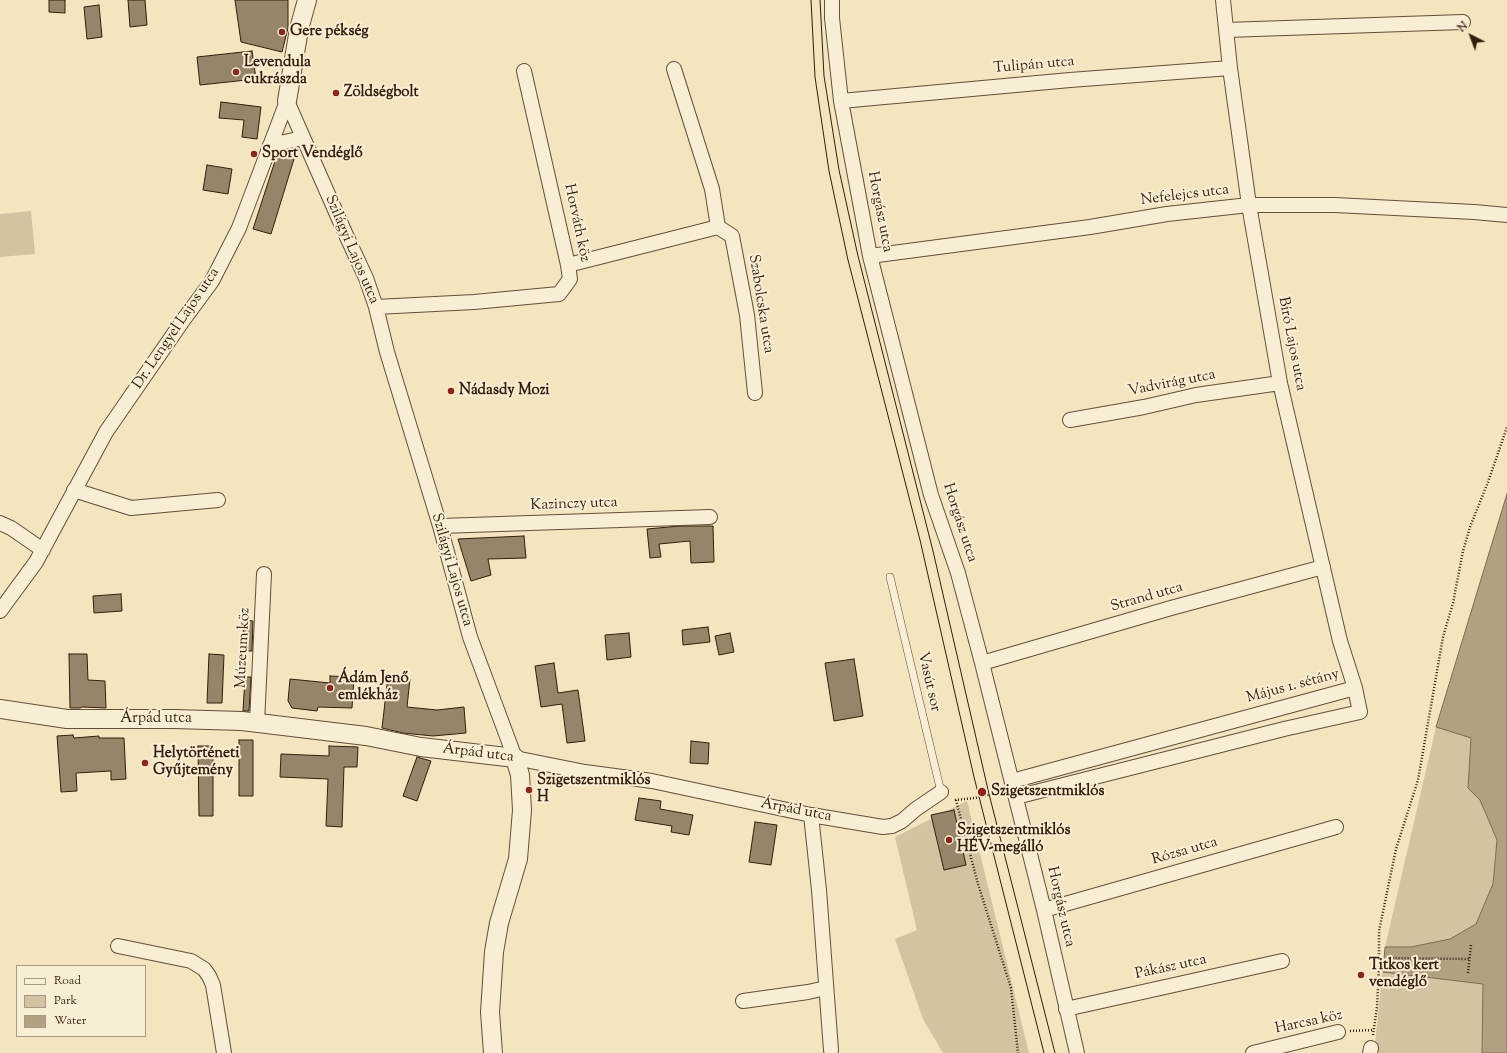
<!DOCTYPE html>
<html>
<head>
<meta charset="utf-8">
<style>
  body { margin:0 }
  #map { position:relative; width:1507px; height:1053px; overflow:hidden; background:#f3e5be; font-family:"Sorts Mill Goudy",serif }
  canvas { display:block }
  .legend { position:absolute; left:16px; top:965px; width:130px; height:72px; box-sizing:border-box; background:#f7eed5; border:1px solid #a99a85; margin:0; padding:5px 7px; list-style:none; font-size:12px; color:#341d0c }
  .legend li { display:flex; align-items:center; gap:8px; height:20px }
  .legend b { width:20px; border:1px solid #a99a85 }
  .north { position:absolute; left:1451px; top:16px; width:40px; height:40px; -webkit-text-stroke:3px #f7eed5; paint-order:stroke; rotate:318deg; font-size:11px; font-weight:700; line-height:16px; text-align:center; color:#341d0c }
  .north::after { content:''; display:block; margin:auto; width:14px; height:18px; background:#341d0c; clip-path:polygon(50% 0,100% 100%,50% 72%,0 100%) }
</style>
</head>
<body>
<div id="map">
<canvas width="1507" height="1053"></canvas>
<ul class="legend">
<li><b style="height:5px;background:#f7eed5"></b>Road</li>
<li><b style="height:11px;background:#d3c3a0"></b>Park</li>
<li><b style="height:11px;background:#b2a181"></b>Water</li>
</ul>
<div class="north">N</div>
</div>
<script>
const context = document.querySelector('canvas').getContext('2d');
context.lineJoin = 'round';
function paint(path, color) {
  context.fillStyle = color;
  context.fill(path, 'evenodd');
}
function shape(rows) {
  const path = new Path2D();
  for (const r of rows) {
    path.moveTo(r[0], r[1]);
    for (let i = 2; i < r.length; i += 2) path.lineTo(r[i], r[i + 1]);
  }
  return path;
}
function trace(path, color, width, dash) {
  context.strokeStyle = color;
  context.lineWidth = width;
  context.lineCap = dash ? 'butt' : 'round';
  context.setLineDash(dash || []);
  context.stroke(path);
}
function write(font, color, halo, rows, align = 'center') {
  context.font = font + ' "Sorts Mill Goudy",serif';
  context.lineWidth = 4;
  context.setLineDash([]);
  context.textBaseline = 'middle';
  context.strokeStyle = halo;
  context.fillStyle = color;
  for (const [text, x, y, turn = 0] of rows) {
    context.save();
    context.translate(x, y);
    context.rotate((+turn || 0) * Math.PI / 180);
    context.textAlign = isNaN(turn) ? turn : align;
    if (halo) context.strokeText(text, 0, 0);
    context.fillText(text, 0, 0);
    context.restore();
  }
}
paint(shape([
  [31,211,35,254,0,257,0,214],
  [1507,494,1507,1053,1374,1053,1385,947,1436,727],
  [967,801,1029,1053,943,1053,923,1019,895,939,917,930,895,837]
]), '#d3c3a0');
const water = shape([
  [1507,494,1507,1053,1482,1053,1483,984,1383,972,1385,947,1411,947,1450,939,1476,924,1493,884,1497,840,1480,800,1468,788,1471,738,1436,727,1507,494]
]);
paint(water, '#b2a181');
trace(water, '#806c52', 1);
const building = shape([
  [49,0,65,0,65,13,49,12,49,0],
  [128,0,145,0,147,25,130,27,128,0],
  [235,0,288,0,288,28,282,52,241,42,235,0],
  [99,5,102,37,87,39,84,7,99,5],
  [252,51,256,79,200,85,197,57,252,51],
  [221,102,261,107,257,139,242,137,244,120,219,118,221,102],
  [285,156,294,159,271,234,253,229,276,158,285,156],
  [207,165,232,169,228,194,203,190,207,165],
  [680,526,713,526,714,562,691,563,690,541,659,544,661,557,650,558,647,529,680,526],
  [524,536,526,558,488,559,491,575,471,581,458,539,524,536],
  [121,594,122,611,94,613,93,596,121,594],
  [244,620,253,621,252,651,242,651,244,620],
  [708,627,710,642,683,645,682,630,708,627],
  [629,633,631,657,607,660,605,635,629,633],
  [730,633,734,652,719,655,715,636,730,633],
  [69,654,87,654,88,680,105,681,106,708,82,707,80,708,70,708,69,654],
  [209,654,224,655,222,703,207,703,209,654],
  [854,659,863,716,834,721,825,663,854,659],
  [554,663,558,693,578,690,585,741,567,743,562,704,541,707,535,666,554,663],
  [330,676,354,677,352,708,318,707,317,711,292,708,288,701,290,679,330,683,330,676],
  [388,676,410,679,407,707,437,710,464,707,466,733,433,736,403,733,382,728,388,676],
  [245,677,251,677,249,711,243,711,245,677],
  [73,735,74,738,99,736,99,738,124,738,126,779,111,780,111,771,76,773,77,791,61,792,57,736,73,735],
  [239,740,253,740,253,796,239,796,239,740],
  [691,741,709,743,708,764,690,763,691,741],
  [198,746,213,746,213,816,199,816,198,746],
  [329,746,358,747,357,767,344,767,342,827,326,826,328,779,280,777,281,754,329,756,329,746],
  [417,757,431,761,417,801,403,796,417,757],
  [639,798,661,801,660,809,693,815,689,835,671,832,672,826,635,820,639,798],
  [954,810,966,865,944,870,931,815,954,810],
  [755,822,777,825,771,865,749,862,755,822]
]);
paint(building, '#978569');
trace(building, '#341d0c', 1);
const service = shape([
  [890,577,941,792]
]);
const minor = shape([
  [832,0,832,18,841,101,870,256,931,495,958,573,982,663,1044,910,1077,1053],
  [1226,30,1463,22],
  [674,69,712,189,718,227,732,236,747,315,755,393],
  [287,101,346,235,366,278,376,307,387,352,440,526,470,637,515,758,585,772,652,781,811,815,883,827,892,826,902,821,916,809,941,792],
  [841,101,1070,80,1230,68],
  [270,145,303,138],
  [870,256,1090,227,1167,214,1249,205,1335,205,1474,212,1507,215],
  [568,265,718,227],
  [376,307,474,302,559,294,570,279,568,265,524,71],
  [1070,420,1144,407,1196,395,1280,383],
  [74,490,131,508,218,500],
  [0,523,11,528,43,550],
  [440,526,710,517],
  [0,611,36,562,106,432,184,319,212,281,239,228,287,101],
  [982,663,1171,608,1323,567],
  [257,723,264,574],
  [1012,781,1355,688],
  [1016,797,1284,729,1360,712,1355,688,1340,641,1280,383,1249,205,1230,68,1223,0],
  [811,815,819,890,831,1050],
  [1044,910,1336,827],
  [118,946,191,961,204,969,209,976,213,985,224,1053],
  [743,1001,808,992,826,988],
  [1066,1009,1282,961],
  [1253,1053,1338,1032],
  [1370,1053,1371,1048]
]);
const tertiary = shape([
  [287,101,299,29,307,0],
  [0,709,67,719,174,719,242,721,366,736,421,747,515,758,520,775,522,810,518,859,499,923,494,952,490,1012,493,1053]
]);
trace(service, '#644f38', 8);
trace(minor, '#644f38', 16);
trace(tertiary, '#644f38', 20);
trace(shape([
  [955,800,975,798,1001,792],
  [956,800,978,884,1011,988,1018,1053],
  [1379,963,1387,958,1469,959],
  [1468,973,1471,945],
  [1350,1031,1373,1030],
  [1373,1035,1377,1007,1379,968,1379,931,1396,849,1418,780,1443,637,1453,603,1463,551,1470,527,1488,482,1507,427]
]), '#341d0c', 2.5, [1, 2]);
trace(service, '#f7eed5', 7);
trace(minor, '#f7eed5', 14);
trace(tertiary, '#f7eed5', 18);
trace(shape([
  [811,0,815,77,829,171,848,260,920,540,974,777,1044,1053],
  [820,0,824,76,839,170,858,256,933,551,989,794,1055,1053]
]), '#341d0c', 1);
for (const [x, y, r, color] of [
  [282,32,4,"#8f2418"],
  [236,72,4,"#8f2418"],
  [336,93,4,"#8f2418"],
  [254,154,4,"#8f2418"],
  [451,391,4,"#8f2418"],
  [330,688,4,"#8f2418"],
  [145,763,4,"#8f2418"],
  [529,790,4,"#8f2418"],
  [982,792,5,"#8f2418"],
  [949,840,4,"#8f2418"],
  [1361,975,4,"#8f2418"]
]) {
  const dot = new Path2D();
  dot.arc(x, y, r, 0, 2 * Math.PI);
  context.fillStyle = color;
  context.fill(dot);
  trace(dot, '#f7eed5', 1.5);
}
write('bold 15px', '#341d0c', '#f7eed5', [
  ["Gere pékség",290,32],
  ["Levendula",244,63],
  ["cukrászda",244,80],
  ["Zöldségbolt",344,93],
  ["Sport Vendéglő",262,154],
  ["Nádasdy Mozi",459,391],
  ["Ádám Jenő",338,679],
  ["emlékház",338,696],
  ["Helytörténeti",153,754],
  ["Gyűjtemény",153,771],
  ["Szigetszentmiklós",537,781],
  ["H",537,798],
  ["Szigetszentmiklós",991,792],
  ["Szigetszentmiklós",957,831],
  ["HÉV-megálló",957,848],
  ["Titkos kert",1369,966],
  ["vendéglő",1369,983]
], 'left');
write('15px', '#341d0c', '#f7eed5', [
  ["Tulipán utca",1034,66,-5],
  ["Nefelejcs utca",1185,196,-7],
  ["Horgász utca",879,212,79],
  ["Horváth köz",576,223,78],
  ["Szilágyi Lajos utca",351,250,67],
  ["Szabolcska utca",760,304,81],
  ["Dr. Lengyel Lajos utca",177,329,-56],
  ["Bíró Lajos utca",1291,344,79],
  ["Vadvirág utca",1172,384,-11],
  ["Kazinczy utca",574,505,-2],
  ["Horgász utca",959,523,72],
  ["Szilágyi Lajos utca",451,570,74],
  ["Strand utca",1147,598,-16],
  ["Múzeum köz",244,648,-87],
  ["Vasút sor",928,682,77],
  ["Május 1. sétány",1293,687,-15],
  ["Árpád utca",156,719],
  ["Árpád utca",478,754,7],
  ["Árpád utca",796,811,11],
  ["Rózsa utca",1185,852,-16],
  ["Horgász utca",1060,907,77],
  ["Pákász utca",1171,968,-12],
  ["Harcsa köz",1309,1023,-12]
]);
</script>
</body>
</html>
